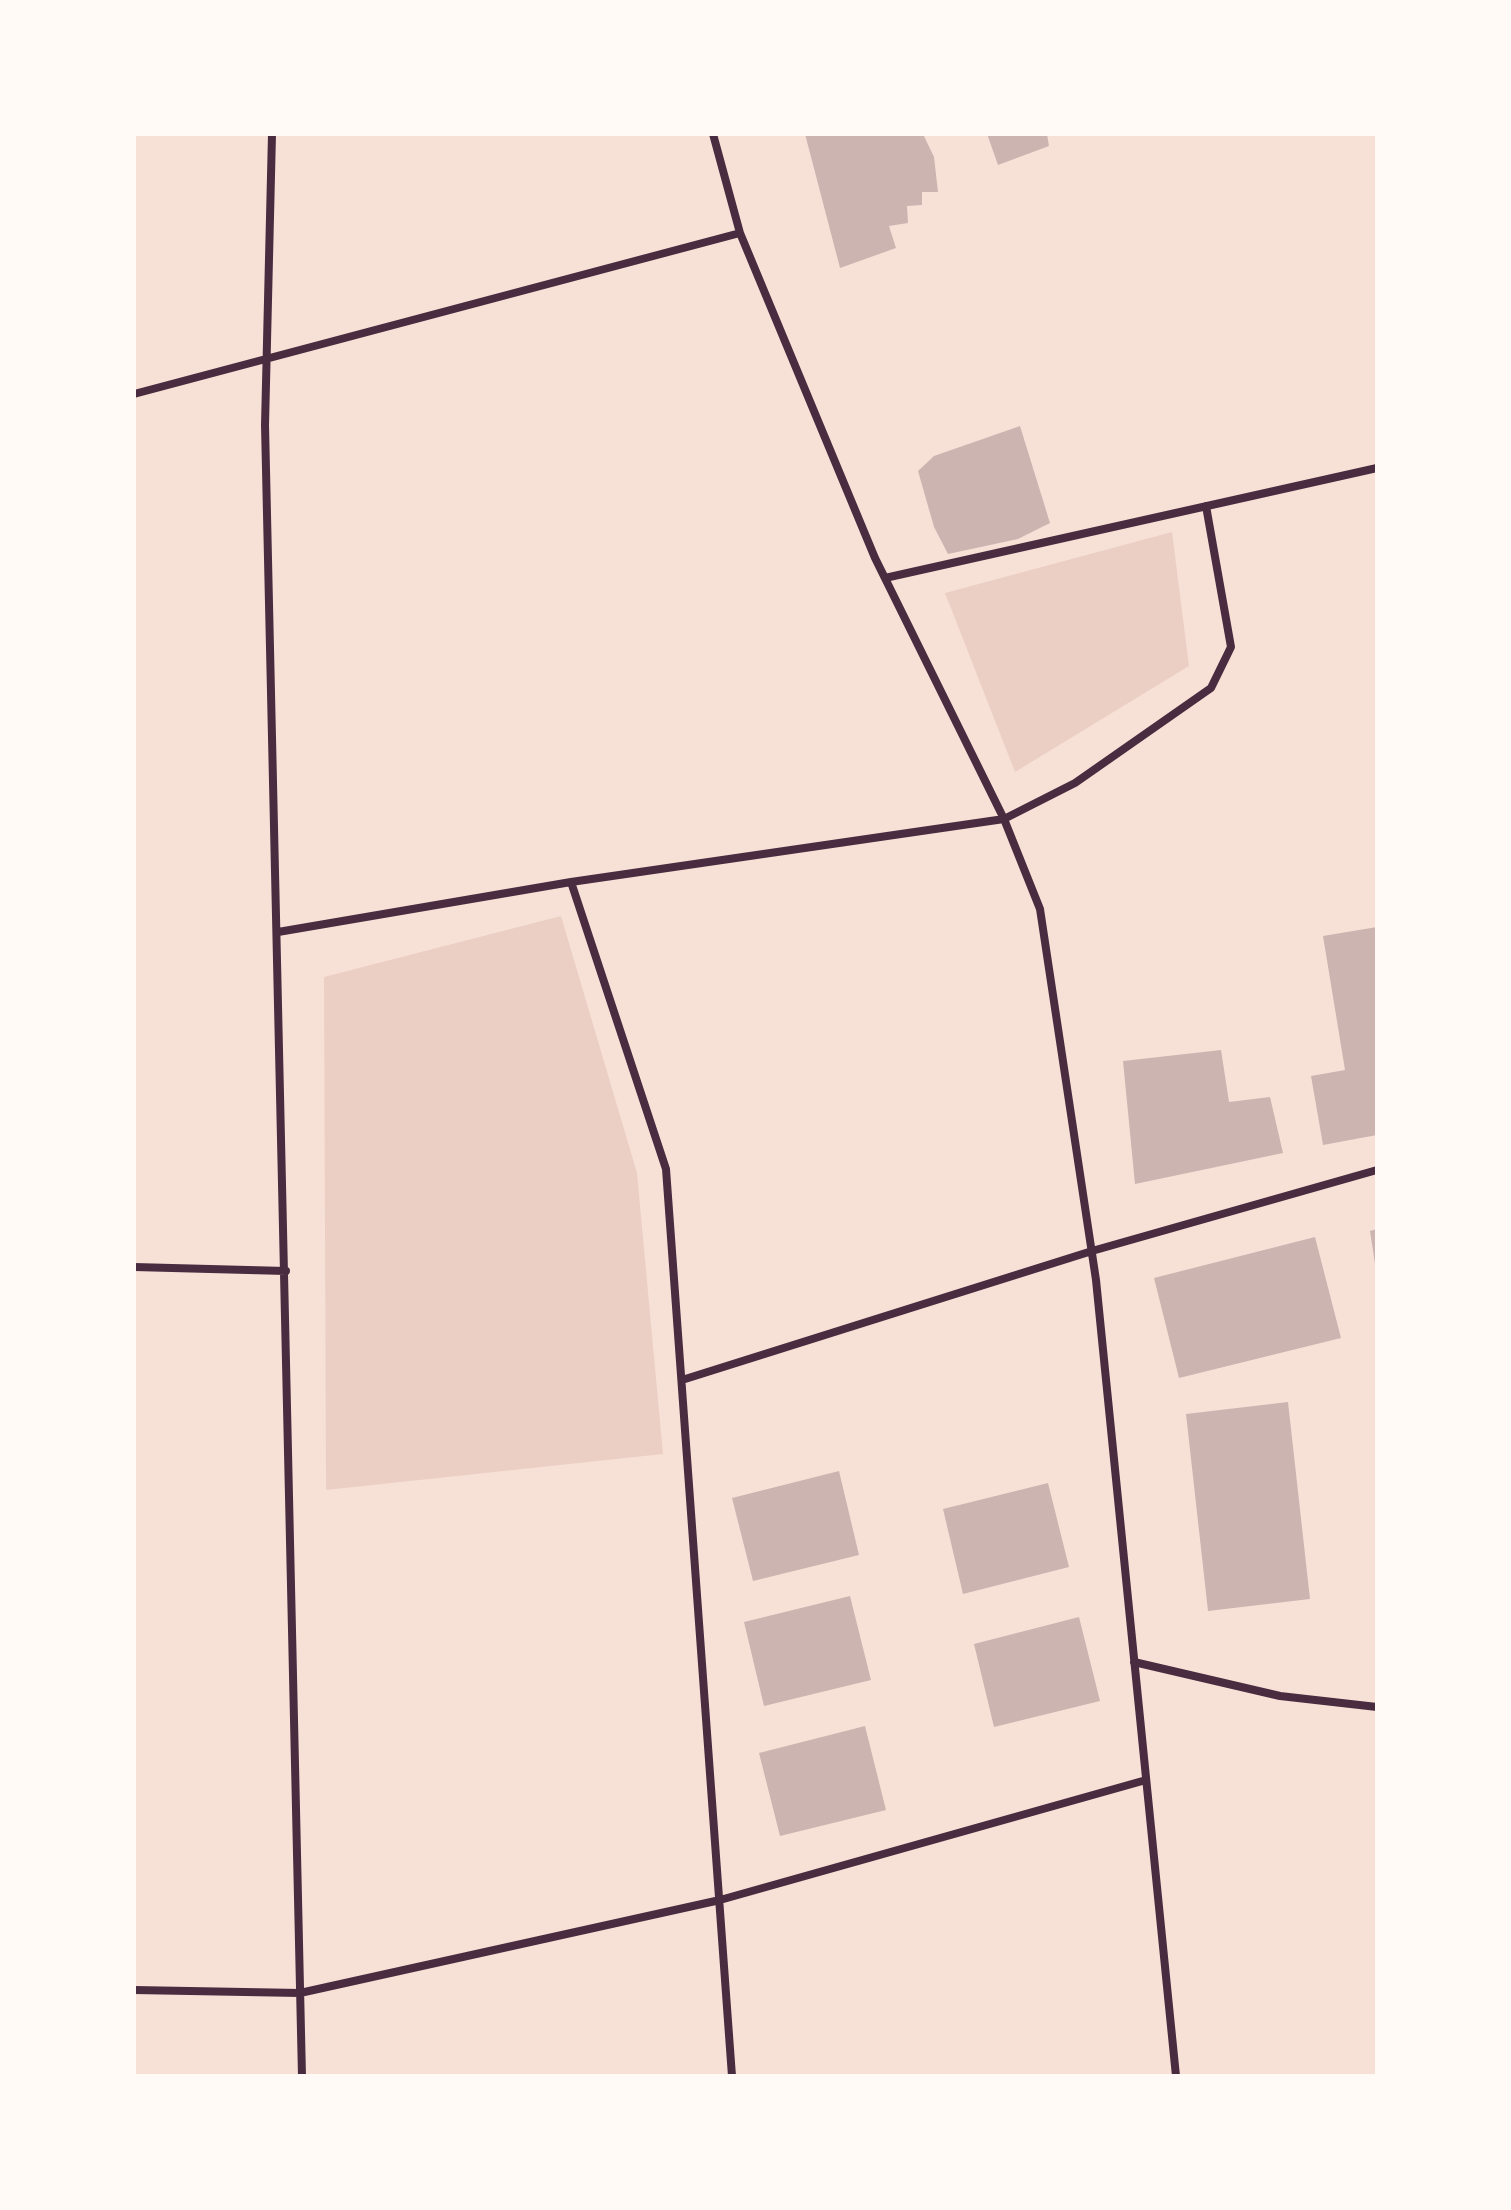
<!DOCTYPE html>
<html>
<head>
<meta charset="utf-8">
<style>
  body { margin:0 }
  #map { position:relative; width:1511px; height:2210px; overflow:hidden; background:#f7e1d7; font-family:"Exo 2",sans-serif }
  canvas { display:block }
  .frame { position:absolute; inset:0; border:136px solid #fffaf5; pointer-events:none }
</style>
</head>
<body>
<div id="map">
<canvas width="1511" height="2210"></canvas>
<div class="frame"></div>
</div>
<script>
const context = document.querySelector('canvas').getContext('2d');
context.lineJoin = 'round';
function paint(path, color) {
  context.fillStyle = color;
  context.fill(path, 'evenodd');
}
function shape(rows) {
  const path = new Path2D();
  for (const r of rows) {
    path.moveTo(r[0], r[1]);
    for (let i = 2; i < r.length; i += 2) path.lineTo(r[i], r[i + 1]);
  }
  return path;
}
function trace(path, color, width, dash) {
  context.strokeStyle = color;
  context.lineWidth = width;
  context.lineCap = dash ? 'butt' : 'round';
  context.setLineDash(dash || []);
  context.stroke(path);
}
paint(shape([
  [1172,532,1189,666,1015,772,945,593],
  [561,916,637,1173,663,1454,326,1490,324,977]
]), '#ebcfc5');
paint(shape([
  [805,134,923,134,934,157,938,192,922,192,922,205,907,206,908,223,889,226,896,248,840,268],
  [987,134,1047,134,1049,146,998,165],
  [1020,426,1050,523,1018,539,948,554,934,527,918,471,934,456],
  [1377,927,1377,1135,1323,1145,1311,1076,1345,1070,1323,936],
  [1221,1050,1229,1102,1270,1097,1283,1153,1135,1184,1123,1061],
  [1377,1229,1377,1263,1375,1264,1370,1231],
  [1315,1237,1341,1338,1179,1378,1154,1278],
  [1288,1402,1310,1599,1208,1611,1186,1414],
  [839,1471,859,1555,753,1581,732,1498],
  [1048,1483,1069,1567,963,1594,943,1509],
  [850,1596,871,1680,764,1706,744,1622],
  [1079,1617,1100,1701,994,1727,974,1644],
  [865,1726,886,1810,780,1836,759,1753]
]), '#ccb4b1');
trace(shape([
  [272,134,265,425,302,2076],
  [713,134,740,233,875,558,1004,819,1040,909,1096,1280,1176,2076],
  [134,394,740,233],
  [885,578,1377,468],
  [571,882,666,1169,732,2076],
  [278,932,571,882,1004,819,1075,783,1211,688,1231,647,1206,506],
  [134,1267,286,1271],
  [682,1380,1092,1251,1377,1170],
  [1134,1662,1280,1696,1377,1707],
  [134,1990,300,1993,720,1900,1146,1780]
]), '#4a2c40', 8);
</script>
</body>
</html>
